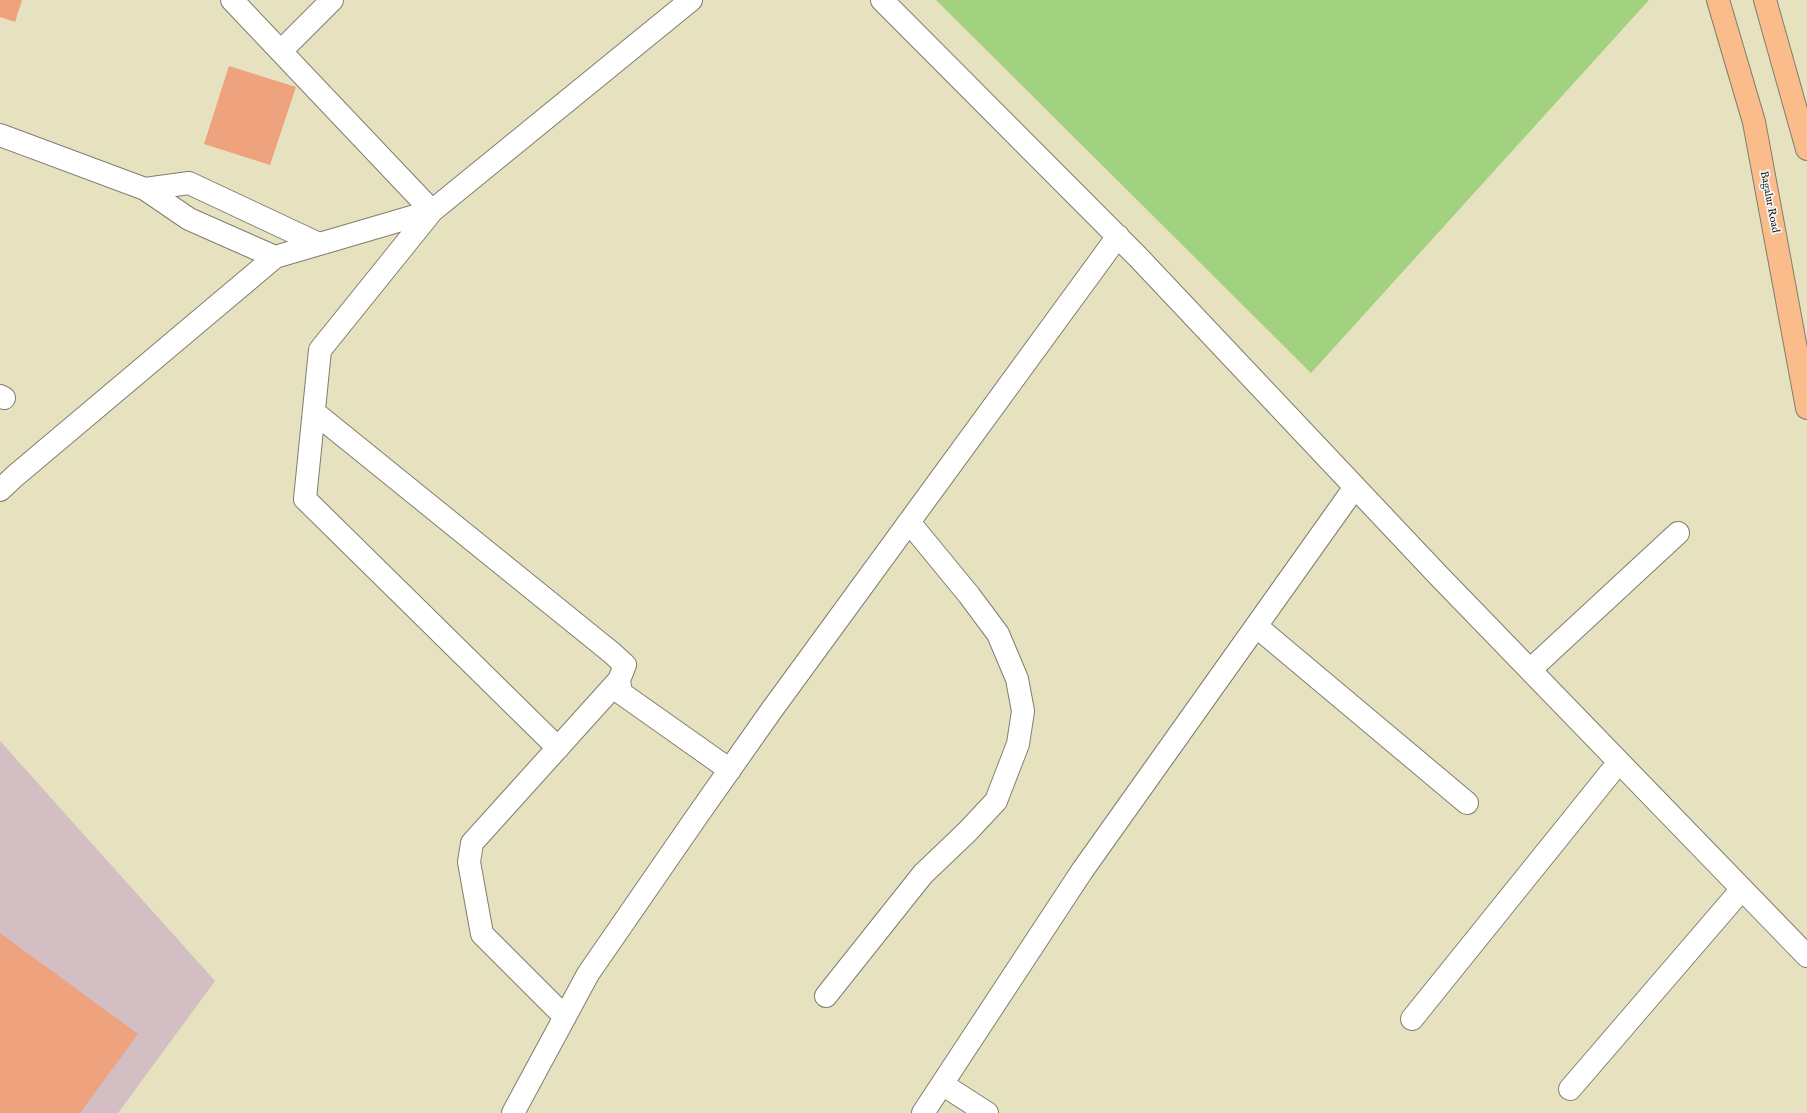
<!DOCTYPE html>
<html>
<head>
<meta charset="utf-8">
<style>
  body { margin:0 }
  canvas { display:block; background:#e6e1bf }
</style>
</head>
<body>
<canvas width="1807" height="1113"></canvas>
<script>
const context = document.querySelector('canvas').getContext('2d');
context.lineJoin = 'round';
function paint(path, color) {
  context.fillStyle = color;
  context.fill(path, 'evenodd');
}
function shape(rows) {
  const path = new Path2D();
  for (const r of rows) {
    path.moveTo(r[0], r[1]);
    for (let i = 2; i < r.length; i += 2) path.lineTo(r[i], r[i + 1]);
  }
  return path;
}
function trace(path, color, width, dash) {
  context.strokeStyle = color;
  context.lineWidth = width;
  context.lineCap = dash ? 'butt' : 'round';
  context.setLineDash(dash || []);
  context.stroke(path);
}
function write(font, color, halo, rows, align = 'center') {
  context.font = font + ' "IM FELL English",serif';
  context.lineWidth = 3.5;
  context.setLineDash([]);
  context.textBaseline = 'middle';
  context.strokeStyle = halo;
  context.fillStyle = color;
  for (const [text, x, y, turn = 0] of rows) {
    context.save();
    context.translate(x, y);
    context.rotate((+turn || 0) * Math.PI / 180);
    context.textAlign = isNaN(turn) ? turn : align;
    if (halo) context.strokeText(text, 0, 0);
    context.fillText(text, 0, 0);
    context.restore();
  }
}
paint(shape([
  [0,741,215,981,118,1113,0,1113]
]), '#d2bec3');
paint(shape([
  [936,0,1649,0,1311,373]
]), '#a2d17f');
paint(shape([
  [0,0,22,0,15,22,0,17],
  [229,66,296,87,270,165,204,144],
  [0,933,138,1034,80,1113,0,1113]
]), '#eea37e');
const minor = shape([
  [232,0,432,211],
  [882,0,1138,257,1438,575,1807,956],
  [281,51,332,0],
  [0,135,145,189,189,219,275,257],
  [145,189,189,183,319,244],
  [0,396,4,398],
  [314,412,612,653,625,665,619,680,472,843,469,862,482,934,565,1017],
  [0,490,15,476,275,257,432,211],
  [1256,626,1467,803],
  [1530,670,1678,533],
  [619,680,621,693,730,770],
  [558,748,305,499,320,350,432,211,691,0],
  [826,996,923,874,967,832,996,801,1018,744,1023,711,1017,679,998,634,969,595,909,522],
  [1412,1019,1619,762],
  [942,1084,987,1113],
  [1570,1089,1742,889],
  [513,1113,588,974,695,819,771,711,1118,236],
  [923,1113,1082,871,1355,487]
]);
const major = shape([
  [1718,0,1754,122,1807,408],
  [1765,0,1807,149]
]);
trace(minor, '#817e6e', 24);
trace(major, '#817e6e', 24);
trace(minor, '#fff', 22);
trace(major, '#fabc8b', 22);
write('11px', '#1c1c1c', '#f6f6f2', [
  ["Bagalur Road",1769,202,79]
]);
</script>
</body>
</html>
